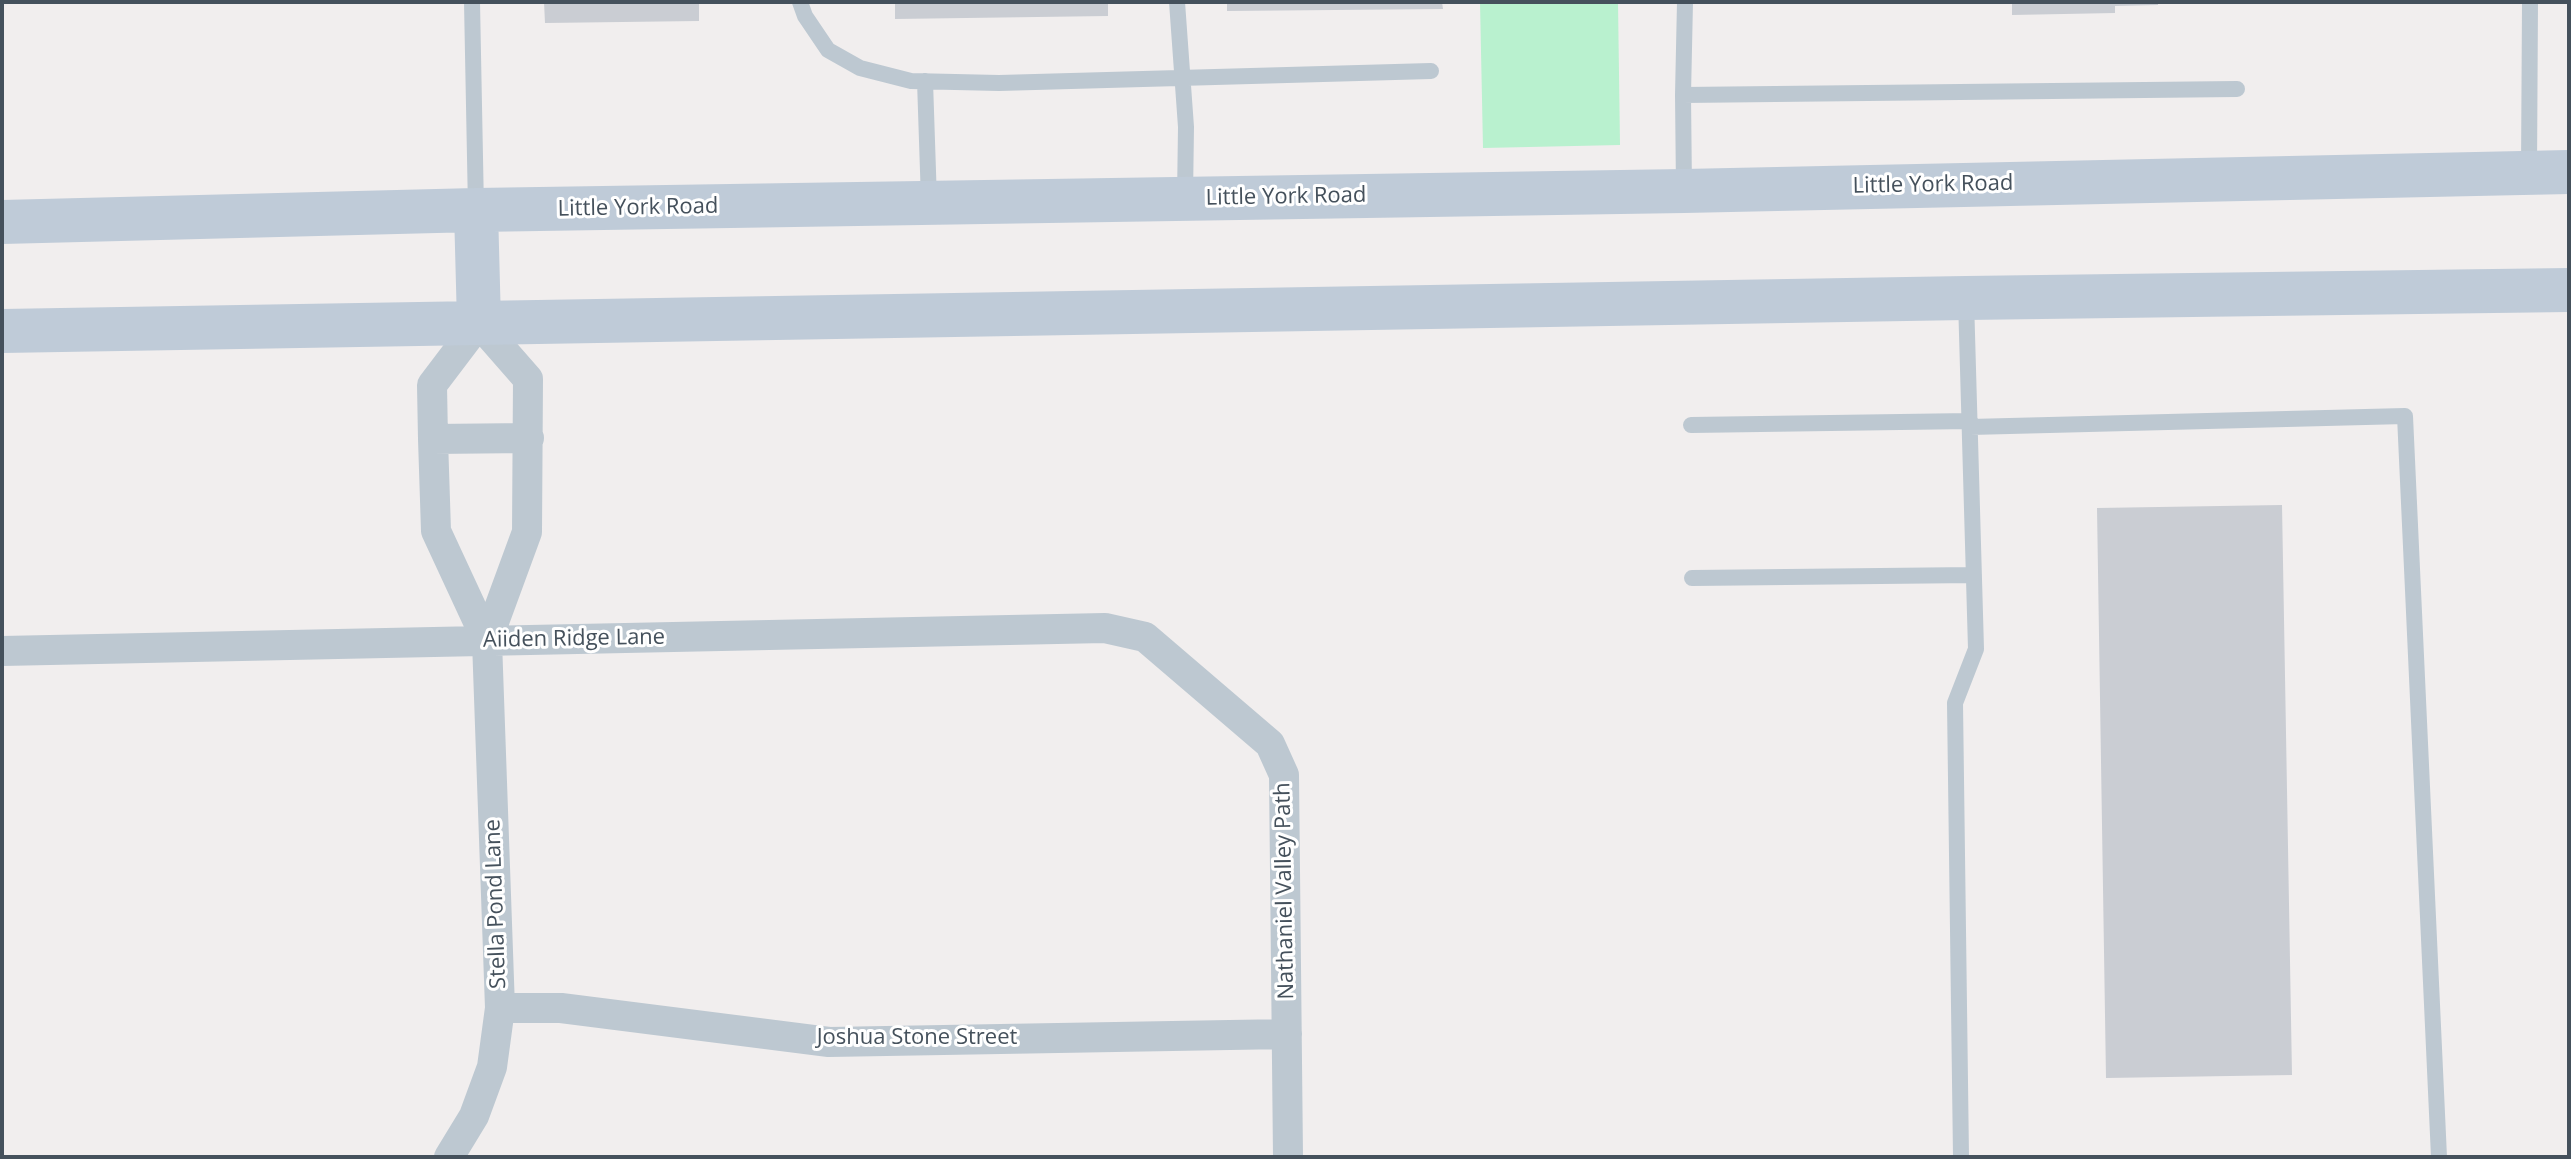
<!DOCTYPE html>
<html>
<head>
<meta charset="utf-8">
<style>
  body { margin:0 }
  #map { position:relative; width:2571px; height:1159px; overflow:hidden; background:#f1eeee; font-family:"Open Sans",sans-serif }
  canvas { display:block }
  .frame { position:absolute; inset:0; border:4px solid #45515c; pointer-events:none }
</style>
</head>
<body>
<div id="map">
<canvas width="2571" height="1159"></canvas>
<div class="frame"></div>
</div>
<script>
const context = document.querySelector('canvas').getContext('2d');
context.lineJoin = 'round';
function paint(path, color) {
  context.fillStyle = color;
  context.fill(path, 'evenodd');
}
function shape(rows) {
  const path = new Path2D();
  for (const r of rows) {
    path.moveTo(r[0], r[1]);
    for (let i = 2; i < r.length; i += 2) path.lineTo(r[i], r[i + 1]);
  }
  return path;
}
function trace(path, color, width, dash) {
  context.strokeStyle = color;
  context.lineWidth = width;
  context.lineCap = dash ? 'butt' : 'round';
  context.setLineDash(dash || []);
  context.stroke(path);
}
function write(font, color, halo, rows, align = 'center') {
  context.font = font + ' "Open Sans",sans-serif';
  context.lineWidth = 6;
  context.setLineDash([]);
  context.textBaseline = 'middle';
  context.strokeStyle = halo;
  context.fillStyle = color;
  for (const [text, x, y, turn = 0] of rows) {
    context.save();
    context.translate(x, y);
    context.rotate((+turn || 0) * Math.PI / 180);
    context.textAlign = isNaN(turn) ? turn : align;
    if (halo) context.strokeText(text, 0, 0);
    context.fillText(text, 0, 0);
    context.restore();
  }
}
paint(shape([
  [1480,2,1618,2,1620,145,1483,148]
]), '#b9f1cf');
paint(shape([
  [544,2,699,2,699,21,545,23],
  [895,2,1108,2,1108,16,895,19],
  [1227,2,1442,2,1443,9,1227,11],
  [2012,2,2158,2,2158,5,2115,6,2115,13,2012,15],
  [2282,505,2292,1075,2106,1078,2097,508]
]), '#cacdd3');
trace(shape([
  [472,2,476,209],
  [800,2,805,16,828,50,860,68,911,81,999,83,1431,71],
  [1177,2,1186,127,1185,197],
  [925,81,929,201],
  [1683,95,1685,2],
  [2529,171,2530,2],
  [1684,189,1683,95,2237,89],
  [1691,425,1970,421],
  [1970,427,2405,416,2439,1157],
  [1692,578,1974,575],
  [1961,1157,1955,703,1976,649,1966,299]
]), '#bdc8d1', 16);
trace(shape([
  [479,323,528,379,527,532,487,641,436,531,433,439,432,385,479,323],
  [433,439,529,438],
  [2,651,1105,628,1145,637,1270,744,1284,775,1288,1157],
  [500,1008,561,1008,829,1042,1287,1034],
  [449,1157,474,1116,492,1067,500,1008,487,641]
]), '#bdc8d1', 30);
trace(shape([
  [476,210,479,323],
  [2,222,476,210,1684,191,2569,172],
  [2,331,1966,298,2569,290]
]), '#bfcbd8', 44);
write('22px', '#45515c', '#fff', [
  ["Little York Road",1933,185,-1],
  ["Little York Road",1286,197,-1],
  ["Little York Road",638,208,-1],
  ["Aiiden Ridge Lane",574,639,-1],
  ["Nathaniel Valley Path",1285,891,-91],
  ["Stella Pond Lane",496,904,-92],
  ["Joshua Stone Street",917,1038]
]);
</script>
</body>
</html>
